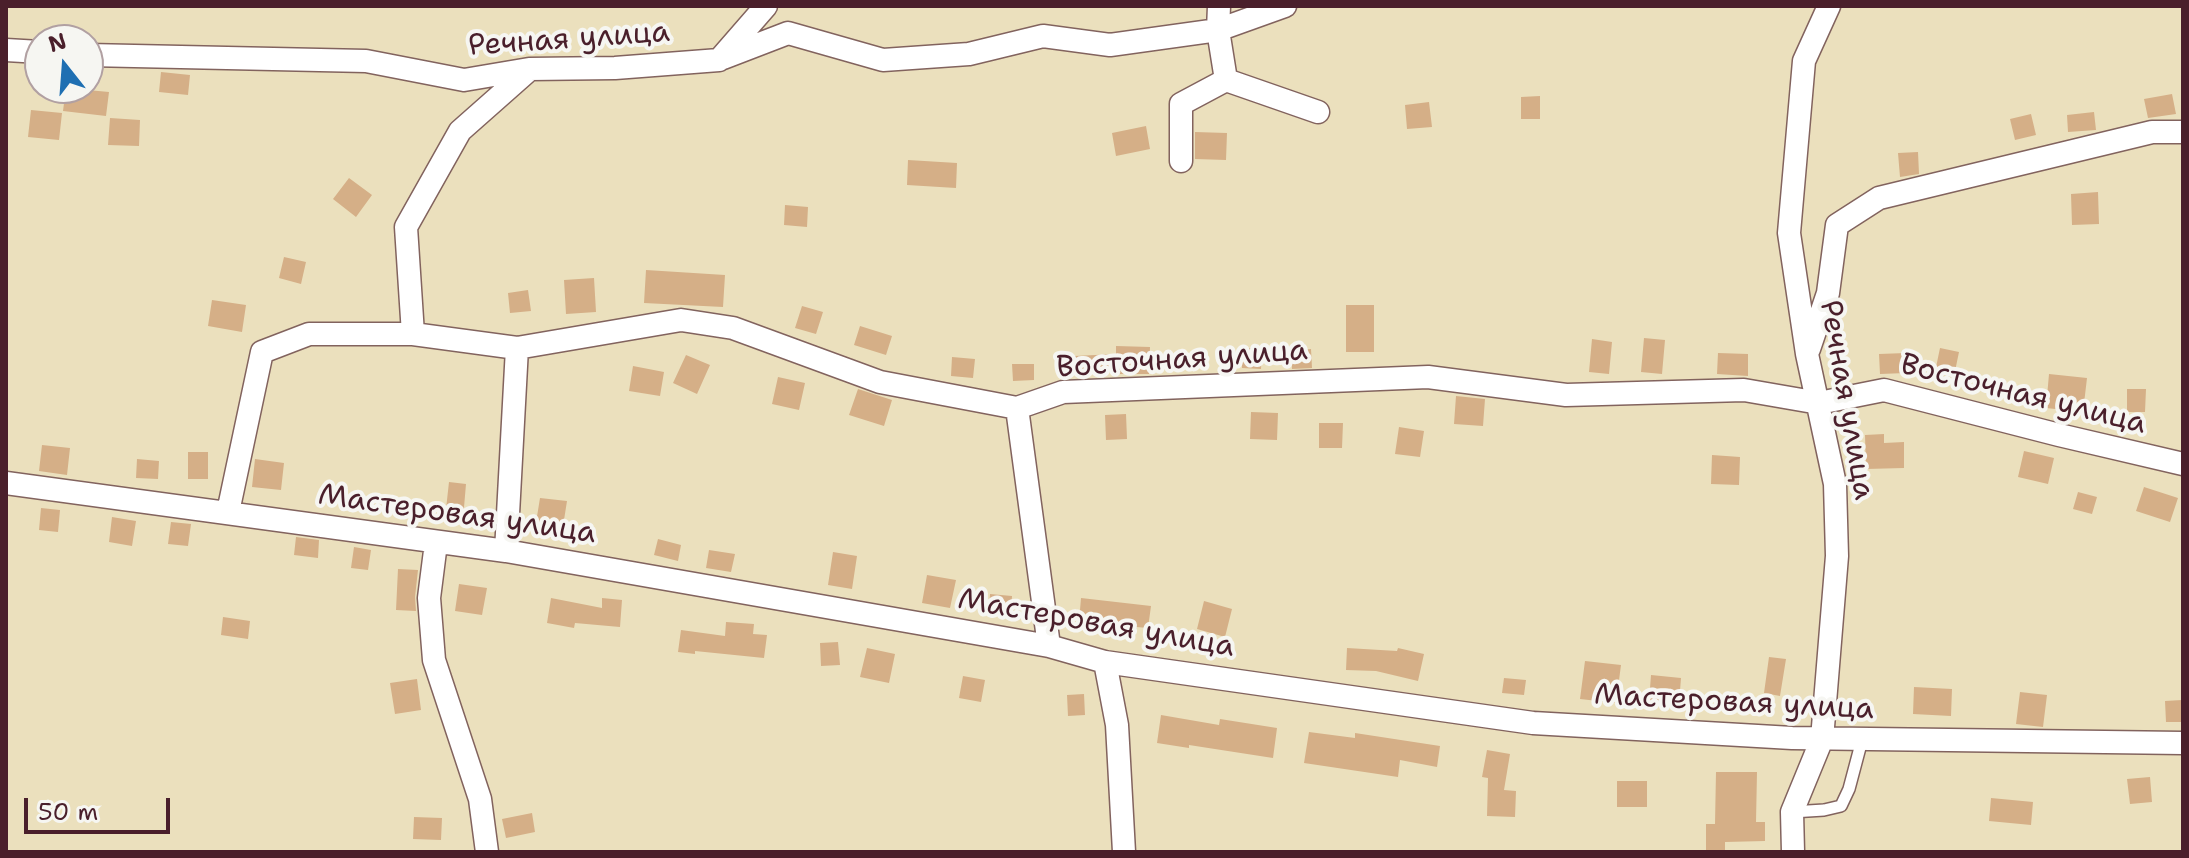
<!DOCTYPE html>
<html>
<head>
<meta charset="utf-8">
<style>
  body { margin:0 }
  #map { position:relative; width:2189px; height:858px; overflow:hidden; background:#ebe0bd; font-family:"Shantell Sans",sans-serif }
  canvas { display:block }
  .frame { position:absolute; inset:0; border:8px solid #4a1f2b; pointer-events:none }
  .north { position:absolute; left:24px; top:24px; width:80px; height:80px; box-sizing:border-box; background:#f6f6f2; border:2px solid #b1a0a2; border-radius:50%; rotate:343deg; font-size:22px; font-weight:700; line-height:32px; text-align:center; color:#4a1f2b }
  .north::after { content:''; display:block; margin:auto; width:28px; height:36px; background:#1f6fb2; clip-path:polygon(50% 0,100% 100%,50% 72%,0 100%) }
  .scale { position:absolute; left:24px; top:798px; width:146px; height:36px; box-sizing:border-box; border:4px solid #4a1f2b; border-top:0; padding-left:10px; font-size:24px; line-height:28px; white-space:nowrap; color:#4a1f2b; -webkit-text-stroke:6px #f6f6f2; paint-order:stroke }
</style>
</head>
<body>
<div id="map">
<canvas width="2189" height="858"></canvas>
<div class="frame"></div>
<div class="north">N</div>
<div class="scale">50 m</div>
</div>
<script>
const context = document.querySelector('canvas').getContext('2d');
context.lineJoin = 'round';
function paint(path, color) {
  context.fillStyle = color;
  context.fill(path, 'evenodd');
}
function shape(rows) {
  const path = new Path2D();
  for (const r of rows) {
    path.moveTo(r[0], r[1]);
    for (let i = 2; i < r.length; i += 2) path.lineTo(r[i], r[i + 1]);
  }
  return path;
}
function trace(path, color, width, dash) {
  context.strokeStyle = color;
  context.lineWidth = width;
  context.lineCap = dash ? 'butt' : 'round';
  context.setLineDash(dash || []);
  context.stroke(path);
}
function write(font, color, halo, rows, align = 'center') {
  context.font = font + ' "Shantell Sans",sans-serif';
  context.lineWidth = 8;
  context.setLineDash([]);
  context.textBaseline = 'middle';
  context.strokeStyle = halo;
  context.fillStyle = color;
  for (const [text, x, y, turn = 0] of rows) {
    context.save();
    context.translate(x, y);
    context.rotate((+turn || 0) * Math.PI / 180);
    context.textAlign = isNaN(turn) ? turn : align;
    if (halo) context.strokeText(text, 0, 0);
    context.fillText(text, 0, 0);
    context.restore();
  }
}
paint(shape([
  [161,72,190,75,188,95,159,92],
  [66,88,109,92,106,116,63,111],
  [2172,94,2176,114,2148,118,2144,99],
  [1540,96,1540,119,1521,119,1521,97],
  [1429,102,1432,127,1407,129,1405,105],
  [31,110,62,113,59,140,28,137],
  [2094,112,2096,130,2068,132,2067,115],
  [2031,114,2036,135,2015,140,2010,119],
  [110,118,140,120,139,146,108,145],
  [1146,126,1150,149,1116,156,1112,133],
  [1195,132,1227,133,1226,160,1195,159],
  [1918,152,1919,174,1900,177,1898,153],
  [908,160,957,163,956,188,907,185],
  [349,178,372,195,356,217,333,199],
  [2098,192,2099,224,2072,225,2071,194],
  [785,205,808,207,807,227,784,225],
  [284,257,306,262,301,284,279,278],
  [646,270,725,275,723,307,644,303],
  [594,278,596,312,566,314,564,280],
  [528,290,531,311,510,313,508,293],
  [212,300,246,305,242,332,208,326],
  [1346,305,1374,305,1374,352,1346,352],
  [802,306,823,312,816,334,795,328],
  [860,326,892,336,886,355,854,345],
  [1644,338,1665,340,1662,374,1641,372],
  [1592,339,1612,342,1609,374,1589,372],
  [1116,346,1150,347,1149,374,1115,374,1115,372,1076,374,1075,356,1116,354],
  [1242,348,1262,348,1261,369,1242,368],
  [1940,348,1959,352,1954,376,1935,372],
  [1311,349,1312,368,1292,369,1291,351],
  [1718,353,1748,354,1748,376,1717,374],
  [1906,353,1906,373,1880,374,1879,354],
  [686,355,710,365,697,394,673,383],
  [952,357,975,359,973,378,951,376],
  [1012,364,1034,364,1034,380,1013,381],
  [633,366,664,372,660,396,629,391],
  [2049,374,2087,378,2083,412,2046,408],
  [778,377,805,383,799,410,772,404],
  [858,389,892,400,884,426,849,415],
  [2127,389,2146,389,2145,412,2127,412],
  [1456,396,1485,399,1483,426,1454,424],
  [1251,412,1278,413,1277,440,1250,439],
  [1126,414,1127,439,1106,440,1105,415],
  [1319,423,1343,423,1342,448,1319,448],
  [1399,427,1424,431,1420,457,1395,454],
  [1884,434,1884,443,1904,442,1904,468,1866,469,1865,435],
  [42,445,70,448,67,475,39,471],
  [2024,451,2054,458,2048,484,2018,477],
  [188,452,208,452,208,479,188,479],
  [1712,455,1740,457,1739,485,1711,484],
  [137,459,159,461,158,479,136,478],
  [255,459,284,463,281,490,252,487],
  [449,482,466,484,463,519,445,518],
  [2144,487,2178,498,2170,522,2136,511],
  [2078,492,2097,497,2092,514,2073,509],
  [540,498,567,501,561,539,534,535],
  [41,508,60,510,58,532,39,530],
  [112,517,136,521,132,546,109,542],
  [171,522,191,524,188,546,168,544],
  [296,537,319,540,318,558,294,555],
  [658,539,681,545,678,561,654,555],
  [354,547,371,550,368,570,351,568],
  [709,550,735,554,731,572,706,568],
  [833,552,857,556,852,589,828,585],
  [398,569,418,570,415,597,416,611,396,610],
  [927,575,956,580,950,608,922,603],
  [459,584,487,588,482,615,455,611],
  [990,594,1012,596,1011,611,989,609],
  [551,598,602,608,602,598,622,600,620,627,575,623,574,628,547,623],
  [1081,598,1151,606,1148,628,1079,622],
  [1204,601,1232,609,1225,637,1197,629],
  [223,617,250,621,248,639,221,635],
  [726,622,754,624,753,634,767,635,764,658,695,651,695,654,678,652,681,630,725,636],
  [838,642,840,665,821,666,820,643],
  [867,648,895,654,889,683,860,677],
  [1347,648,1397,651,1398,648,1424,654,1418,681,1376,671,1346,670],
  [1769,657,1786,659,1780,696,1764,693],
  [1585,661,1621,665,1616,703,1580,699],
  [1651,675,1681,678,1679,704,1649,702],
  [963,676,985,680,981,702,959,698],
  [1504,678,1526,680,1524,695,1502,693],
  [417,679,421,710,395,714,390,683],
  [1914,687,1952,689,1951,716,1913,714],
  [2020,692,2047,695,2043,727,2016,724],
  [1084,694,1085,715,1068,716,1067,695],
  [2182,700,2183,722,2166,722,2165,701],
  [1161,715,1219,725,1220,719,1277,728,1273,758,1189,745,1189,748,1157,743],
  [1309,732,1355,738,1355,733,1440,746,1437,767,1400,760,1398,777,1304,763],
  [1487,750,1510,754,1504,790,1516,791,1515,817,1487,816,1488,778,1482,777],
  [1716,772,1757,772,1756,822,1765,822,1765,841,1725,842,1725,852,1706,852,1706,824,1715,824],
  [2150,777,2152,802,2130,804,2127,779],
  [1617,781,1647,781,1647,807,1617,807],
  [1991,798,2033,802,2031,825,1989,821],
  [532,813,535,832,506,838,502,819],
  [414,817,442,818,441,840,413,839]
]), '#d5af87');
const service = shape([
  [1792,812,1824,810,1841,806,1849,789,1862,740]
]);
const minor = shape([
  [6,50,40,52],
  [88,55,366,61,464,80,529,69,615,68,719,60,766,6],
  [723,58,788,33,883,60,969,54,1043,36,1110,45,1218,30,1285,6],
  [1226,80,1318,112],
  [1181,161,1181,104,1226,80,1218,30,1219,6],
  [413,334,406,227,460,131,529,70],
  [1809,349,1828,293,1837,225,1879,198,2152,132,2183,132],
  [1017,408,1049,646],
  [6,483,506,551,1049,646,1105,662,1533,723,1792,738,2183,743],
  [228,512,262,352,309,334,413,334,517,348,681,320,733,328,880,382,1017,408,1063,392,1428,377,1566,395,1744,390,1819,403,1884,390,2059,435,2183,464],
  [436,543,429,598,434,660,480,799,487,852],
  [506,551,517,348],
  [1105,662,1117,725,1124,852],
  [1793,852,1792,812,1822,739,1837,556,1835,484,1807,354,1789,233,1804,61,1829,6]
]);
trace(service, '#82635e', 14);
trace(minor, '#82635e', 25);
trace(service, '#fff', 11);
trace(minor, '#fff', 22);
write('30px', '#4a1f2b', '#f6f6f2', [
  ["Речная улица",569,40,-4],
  ["Восточная улица",1182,360,-4],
  ["Восточная улица",2023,395,14],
  ["Речная улица",1846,400,80],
  ["Мастеровая улица",457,515,8],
  ["Мастеровая улица",1096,624,10],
  ["Мастеровая улица",1734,703,3]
]);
</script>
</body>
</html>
